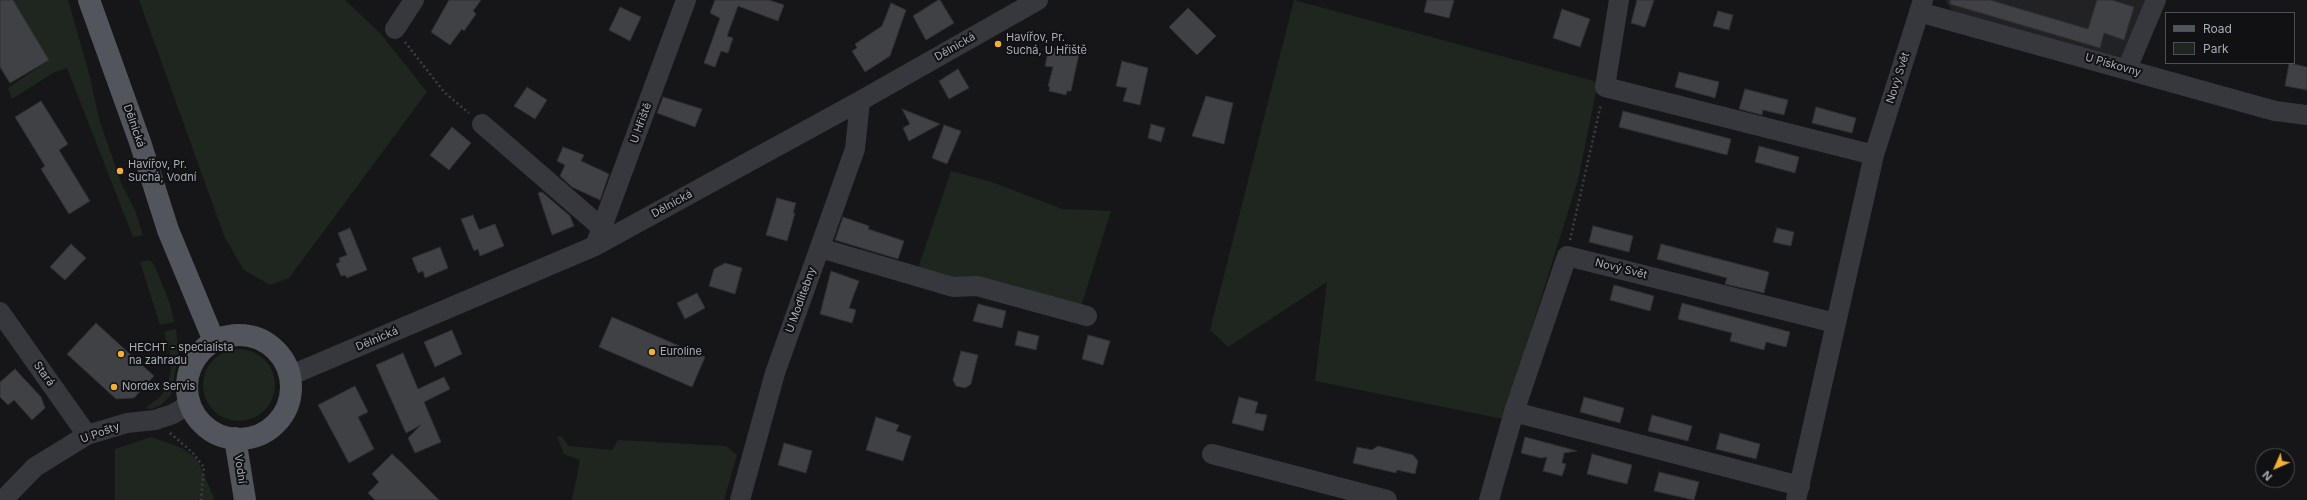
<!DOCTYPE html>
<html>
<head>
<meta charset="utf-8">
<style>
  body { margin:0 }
  #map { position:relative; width:2307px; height:500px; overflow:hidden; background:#161618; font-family:Inter,sans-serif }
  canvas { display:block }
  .legend { position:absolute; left:2165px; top:12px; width:130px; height:52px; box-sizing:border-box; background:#111113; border:1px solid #4d4f55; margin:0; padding:5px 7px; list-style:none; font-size:12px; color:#a8adb8 }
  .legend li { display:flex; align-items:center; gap:8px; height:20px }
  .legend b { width:20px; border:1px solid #4d4f55 }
  .north { position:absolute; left:2255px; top:448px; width:40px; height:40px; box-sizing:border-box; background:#111113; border:1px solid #4d4f55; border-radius:50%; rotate:225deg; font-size:11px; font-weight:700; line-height:16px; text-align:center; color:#a8adb8 }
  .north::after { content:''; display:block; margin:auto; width:14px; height:18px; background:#f2b134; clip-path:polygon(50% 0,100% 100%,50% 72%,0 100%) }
</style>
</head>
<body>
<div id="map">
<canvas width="2307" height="500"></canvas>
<ul class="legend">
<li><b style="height:5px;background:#53555c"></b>Road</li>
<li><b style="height:11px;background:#1e261f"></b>Park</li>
</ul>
<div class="north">N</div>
</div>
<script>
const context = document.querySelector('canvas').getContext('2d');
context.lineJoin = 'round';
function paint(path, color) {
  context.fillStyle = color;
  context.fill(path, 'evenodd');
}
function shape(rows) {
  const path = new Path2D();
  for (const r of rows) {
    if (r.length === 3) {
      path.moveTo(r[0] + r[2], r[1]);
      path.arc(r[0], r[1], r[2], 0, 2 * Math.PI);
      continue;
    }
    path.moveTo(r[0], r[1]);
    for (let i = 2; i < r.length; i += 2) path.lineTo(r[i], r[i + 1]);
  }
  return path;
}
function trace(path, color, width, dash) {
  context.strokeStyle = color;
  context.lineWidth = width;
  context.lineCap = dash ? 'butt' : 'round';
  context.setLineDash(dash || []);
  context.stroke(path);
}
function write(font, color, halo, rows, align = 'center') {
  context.font = font + ' Inter,sans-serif';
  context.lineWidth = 4;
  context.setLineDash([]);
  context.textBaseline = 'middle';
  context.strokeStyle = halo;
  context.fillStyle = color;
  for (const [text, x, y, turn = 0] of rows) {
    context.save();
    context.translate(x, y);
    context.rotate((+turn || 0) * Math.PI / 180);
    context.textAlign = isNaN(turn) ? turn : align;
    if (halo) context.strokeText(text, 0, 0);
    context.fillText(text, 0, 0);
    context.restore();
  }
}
paint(shape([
  [1945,0,2150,0,2125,64,1955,16]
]), '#222225');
paint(shape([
  [13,0,68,0,90,77,99,119,122,185,135,210,143,235,133,237,67,68,53,73,12,99,8,88,49,60],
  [139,0,345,0,380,33,427,92,289,278,270,285,244,270,225,238],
  [1294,0,1598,82,1578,180,1503,419,1315,381,1327,282,1228,347,1210,330],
  [951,171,992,182,1062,209,1111,211,1081,307,951,282,918,268],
  [149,260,154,264,170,304,174,322,160,325,140,262],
  [176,329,178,356,171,395,161,405,152,409,145,408,160,397,168,386,172,361,164,332],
  [239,385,36],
  [557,436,562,437,568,446,612,450,618,440,726,446,737,455,724,500,572,500,580,460,564,454],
  [151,437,182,448,197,459,215,500,115,500,115,449]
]), '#1e261f');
const building = shape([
  [0,0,13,0,49,60,10,83,0,67,0,0],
  [449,0,481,0,473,11,476,14,464,31,462,29,450,45,431,32,449,0],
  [715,0,769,0,784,5,778,21,738,6,727,36,733,38,728,53,721,51,715,67,704,63,720,18,710,13,715,0],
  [938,0,940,0,954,23,926,40,913,16,938,0],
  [1427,0,1454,0,1449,18,1424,12,1427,0],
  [1637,0,1654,0,1645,27,1631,23,1637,0],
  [1950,0,1990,0,2088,29,2097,0,2112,0,2134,7,2124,40,2104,33,2100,48,1950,4,1950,0],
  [891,3,906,10,890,56,865,72,852,51,857,48,855,44,882,26,891,3],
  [620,7,641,17,630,41,609,30,620,7],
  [1188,8,1216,36,1197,55,1169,27,1188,8],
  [1562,9,1590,19,1580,47,1553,38,1562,9],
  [1718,11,1733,15,1729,30,1713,26,1718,11],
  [1049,47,1079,54,1071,91,1067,91,1066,95,1049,91,1050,87,1048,86,1053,67,1045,66,1049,47],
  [1122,61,1148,68,1140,105,1123,101,1127,88,1116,86,1122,61],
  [2289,63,2307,67,2307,90,2285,86,2289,63],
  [958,69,969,88,949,99,939,81,958,69],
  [1679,72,1719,82,1715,98,1675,87,1679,72],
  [527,87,547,100,535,119,514,106,527,87],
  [1745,89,1788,100,1784,115,1763,110,1762,115,1739,109,1745,89],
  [1206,96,1233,103,1224,144,1192,136,1206,96],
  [663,97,702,109,695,127,657,113,663,97],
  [41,101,68,144,59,150,90,201,69,214,41,169,45,166,15,117,41,101],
  [1816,107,1856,118,1852,133,1812,123,1816,107],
  [902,109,940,124,909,141,903,128,910,124,902,109],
  [1623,111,1731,139,1727,155,1619,127,1623,111],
  [1151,124,1165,128,1161,142,1148,138,1151,124],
  [944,125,961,131,947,164,932,158,944,125],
  [452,127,471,143,449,170,430,155,452,127],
  [1759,146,1799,157,1795,173,1755,162,1759,146],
  [563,147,584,155,581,161,609,174,600,200,572,187,560,176,565,165,557,161,563,147],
  [542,192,570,216,574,226,552,235,538,193,542,192],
  [777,198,796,203,793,213,795,213,787,241,766,235,777,198],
  [473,215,479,230,495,224,504,246,480,256,478,249,474,251,461,219,473,215],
  [843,217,869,226,868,229,904,241,898,259,835,240,843,217],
  [1593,226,1633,236,1629,252,1589,242,1593,226],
  [350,228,367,270,347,278,345,275,341,276,336,264,340,262,339,258,347,255,338,233,350,228],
  [1777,228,1794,232,1791,246,1773,242,1777,228],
  [71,244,86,258,65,280,50,267,71,244],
  [1661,244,1769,272,1764,293,1725,284,1727,278,1657,259,1661,244],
  [440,247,448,268,425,278,423,271,418,273,412,258,440,247],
  [725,263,742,268,735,294,709,286,714,269,725,263],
  [831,271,859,281,849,308,856,310,852,323,820,314,831,271],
  [1614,285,1654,296,1650,311,1610,300,1614,285],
  [697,293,705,308,685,319,677,303,697,293],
  [1682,303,1790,332,1786,347,1766,342,1764,350,1730,341,1732,333,1678,319,1682,303],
  [978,304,1006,311,1002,328,973,321,978,304],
  [612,317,705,357,692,387,599,347,612,317],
  [96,323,154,376,134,398,116,399,67,354,96,323],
  [452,330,462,354,435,367,424,342,452,330],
  [1018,331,1039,336,1036,350,1015,345,1018,331],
  [1088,335,1110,341,1103,365,1082,359,1088,335],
  [961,351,978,355,971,384,965,388,956,386,953,380,961,351],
  [403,353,418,389,444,377,450,389,424,402,441,442,415,453,408,438,421,425,406,433,376,365,403,353],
  [15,369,41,397,45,408,32,420,14,400,8,405,0,397,0,382,15,369],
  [355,386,368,412,358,417,374,449,349,463,318,405,355,386],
  [1239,397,1258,402,1255,413,1267,415,1263,431,1232,423,1239,397],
  [1584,397,1624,408,1620,423,1580,412,1584,397],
  [1652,415,1692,426,1688,441,1648,431,1652,415],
  [876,417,899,425,896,431,911,436,903,461,866,450,876,417],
  [1720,433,1760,444,1756,459,1716,449,1720,433],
  [1525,437,1577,451,1564,453,1562,463,1566,464,1562,476,1543,471,1547,457,1541,458,1521,453,1525,437],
  [784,443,812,451,806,473,778,465,784,443],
  [1378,446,1413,455,1418,461,1415,474,1397,470,1396,473,1353,463,1357,447,1372,450,1378,446],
  [392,454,405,466,439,500,375,500,368,493,379,482,372,474,392,454],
  [1592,454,1632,465,1627,484,1587,474,1592,454],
  [1659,472,1699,482,1694,500,1654,491,1659,472]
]);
paint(building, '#404145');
trace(building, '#303034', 1);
trace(shape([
  [405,42,445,93,469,113],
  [1570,240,1601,104],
  [170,433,192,452,204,467,201,500]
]), '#3d3f44', 2.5, [2, 3]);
trace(shape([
  [1619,0,1605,87,1874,155],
  [1919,12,2275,111,2307,115],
  [395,29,414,0],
  [2127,69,2156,0],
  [482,124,602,228],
  [595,246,686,0],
  [820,248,953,287,977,286,1087,316],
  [0,312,87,435],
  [289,376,595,246,860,101,1038,0],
  [1514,412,1800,486],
  [1212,454,1387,500],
  [3,500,35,467,87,435,127,423,155,420,173,414,190,404],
  [740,500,775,373,855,149,860,101],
  [1489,500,1514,412,1567,256,1835,323],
  [1796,500,1874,155,1923,0]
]), '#37383d', 20);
trace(shape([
  [89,0,140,142,168,230,214,341],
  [239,387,52],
  [235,438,245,500]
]), '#53555c', 22);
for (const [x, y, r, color] of [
  [998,44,4,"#f2b134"],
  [120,171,4,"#f2b134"],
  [652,352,4,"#f2b134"],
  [121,354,4,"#f2b134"],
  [114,387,4,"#f2b134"]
]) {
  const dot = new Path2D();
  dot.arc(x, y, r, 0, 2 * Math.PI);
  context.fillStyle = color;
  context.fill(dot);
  trace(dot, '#111113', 1.5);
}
write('11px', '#a8adb8', '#111113', [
  ["Havířov, Pr.",1006,38],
  ["Suchá, U Hřiště",1006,51],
  ["Havířov, Pr.",128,165],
  ["Suchá, Vodní",128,178],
  ["HECHT - specialista",129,348],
  ["na zahradu",129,361],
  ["Euroline",660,352],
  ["Nordex Servis",122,387]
], 'left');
write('11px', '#a8adb8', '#111113', [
  ["Dělnická",955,47,-30],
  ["U Pískovny",2113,65,16],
  ["Nový Svět",1898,78,-72],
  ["U Hřiště",641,123,-70],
  ["Dělnická",134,126,71],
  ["Dělnická",672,204,-29],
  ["Nový Svět",1621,269,14],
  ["U Modlitebny",801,300,-70],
  ["Dělnická",377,339,-23],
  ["Stará",44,374,54],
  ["U Pošty",100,433,-20],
  ["Vodní",240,469,81]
]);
</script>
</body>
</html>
